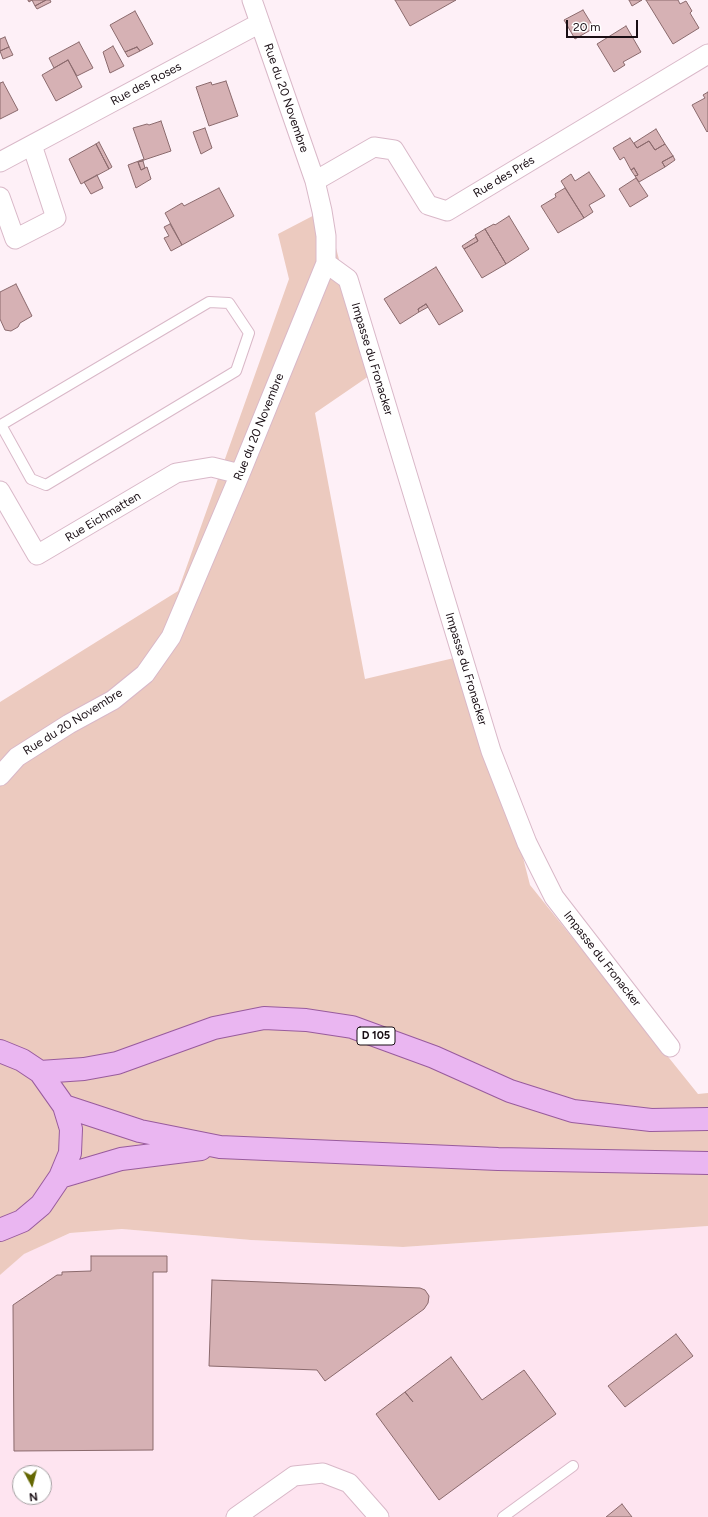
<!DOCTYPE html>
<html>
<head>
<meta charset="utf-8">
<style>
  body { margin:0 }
  #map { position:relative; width:708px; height:1517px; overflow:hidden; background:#fef0f7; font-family:Figtree,sans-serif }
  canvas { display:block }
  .north { position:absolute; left:12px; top:1465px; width:40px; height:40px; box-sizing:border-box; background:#fff; border:1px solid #a39fa1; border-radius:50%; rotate:173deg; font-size:11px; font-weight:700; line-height:16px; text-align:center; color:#190e14 }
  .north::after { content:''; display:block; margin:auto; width:14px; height:18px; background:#646702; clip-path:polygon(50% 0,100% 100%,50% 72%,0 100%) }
  .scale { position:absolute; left:566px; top:20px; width:72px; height:18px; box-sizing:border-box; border:2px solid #190e14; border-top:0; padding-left:5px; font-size:12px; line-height:14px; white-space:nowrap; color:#190e14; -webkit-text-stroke:3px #fff; paint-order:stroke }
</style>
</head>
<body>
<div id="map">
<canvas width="708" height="1517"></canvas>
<div class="north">N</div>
<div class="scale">20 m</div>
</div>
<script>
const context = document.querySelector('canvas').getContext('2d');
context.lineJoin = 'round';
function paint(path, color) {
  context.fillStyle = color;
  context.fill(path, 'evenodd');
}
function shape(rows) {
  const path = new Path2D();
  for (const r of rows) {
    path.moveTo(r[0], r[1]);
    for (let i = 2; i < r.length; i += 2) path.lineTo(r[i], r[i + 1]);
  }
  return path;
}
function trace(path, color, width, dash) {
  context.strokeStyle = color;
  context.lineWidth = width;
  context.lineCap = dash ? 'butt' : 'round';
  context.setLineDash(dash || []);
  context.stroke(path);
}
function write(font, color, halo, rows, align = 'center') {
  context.font = font + ' Figtree,sans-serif';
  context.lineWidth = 3;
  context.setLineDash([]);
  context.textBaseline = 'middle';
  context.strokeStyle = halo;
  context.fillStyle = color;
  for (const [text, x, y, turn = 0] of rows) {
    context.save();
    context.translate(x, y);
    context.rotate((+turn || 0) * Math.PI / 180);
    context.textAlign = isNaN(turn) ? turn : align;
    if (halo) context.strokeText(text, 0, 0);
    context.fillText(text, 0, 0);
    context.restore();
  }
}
paint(shape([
  [708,1226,708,1517,0,1517,0,1275,23,1254,70,1233,123,1229,251,1240,403,1247],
  [20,1473,44,1473,44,1497,20,1497]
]), '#fee4f0');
paint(shape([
  [326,209,369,376,315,413,365,679,471,654,530,885,698,1094,708,1093,708,1226,403,1247,251,1240,122,1229,70,1233,24,1254,0,1275,0,702,178,591,289,279,278,234]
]), '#eccabf');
const building = shape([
  [28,0,46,0,35,6,32,0,29,2,28,0],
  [46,0,50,0,51,2,37,9,35,6,46,0],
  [395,0,456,0,410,26,395,0],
  [629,0,642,0,632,6,629,0],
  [646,0,678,0,680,4,686,1,692,11,690,13,699,28,673,44,646,0],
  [583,10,594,28,575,39,564,20,583,10],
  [135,11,153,44,140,51,137,47,125,52,110,25,135,11],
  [626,26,641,52,623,62,625,65,614,72,597,44,626,26],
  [5,37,9,47,0,51,0,39,5,37],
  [79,42,93,68,77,76,68,60,54,68,49,58,79,42],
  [113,46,124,66,110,73,103,52,113,46],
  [9,47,13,55,3,59,0,51,9,47],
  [137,47,140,51,128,57,125,52,137,47],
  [68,60,82,87,56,101,42,75,68,60],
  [226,81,238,116,209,126,196,87,211,82,212,85,226,81],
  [3,82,18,110,0,119,0,83,3,82],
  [708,92,708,131,707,132,692,105,705,98,703,95,708,92],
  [161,121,171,151,138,162,141,170,147,167,151,179,136,188,128,165,144,159,133,128,147,124,149,125,161,121],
  [205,128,212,148,201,154,193,132,205,128],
  [656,129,665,144,655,150,649,141,637,148,634,143,656,129],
  [630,138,637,148,649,141,655,150,665,144,673,156,662,162,665,167,639,182,635,176,638,175,634,168,631,170,624,157,620,160,613,148,630,138],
  [99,142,112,167,109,169,96,144,99,142],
  [96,144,109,169,81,184,69,159,96,144],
  [673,156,675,160,665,167,662,162,673,156],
  [143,161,145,168,141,170,138,162,143,161],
  [634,168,638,175,635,176,631,170,634,168],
  [589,172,605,196,589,205,593,212,584,218,561,181,571,174,575,181,589,172],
  [97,175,103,188,91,194,84,182,97,175],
  [636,178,648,196,630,207,619,189,636,178],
  [219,188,234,216,182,245,165,213,182,203,184,206,219,188],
  [565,188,584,218,558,233,541,206,556,197,555,194,565,188],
  [509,216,529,249,506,264,485,229,494,224,495,225,509,216],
  [170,224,182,245,171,251,164,238,169,236,164,227,170,224],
  [485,229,506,264,482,278,464,249,478,241,475,235,485,229],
  [476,237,478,241,464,249,462,246,476,237],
  [436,267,463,311,439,325,426,304,418,309,419,312,400,324,384,299,436,267],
  [16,284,32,316,20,323,18,327,11,331,5,330,0,319,0,292,16,284],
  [426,304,428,307,419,312,418,309,426,304],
  [91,1256,167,1256,167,1272,153,1272,153,1450,14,1451,13,1305,57,1275,62,1275,62,1272,91,1271,91,1256],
  [212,1280,420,1288,425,1290,429,1296,428,1303,424,1309,325,1381,317,1370,209,1366,212,1280],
  [676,1334,693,1356,625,1407,608,1386,676,1334],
  [451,1357,482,1400,524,1370,556,1414,439,1500,376,1414,405,1392,413,1402,405,1392,451,1357],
  [622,1504,632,1517,606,1517,622,1504]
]);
paint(building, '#d6b1b4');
trace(building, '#8b6a6d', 1);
const lane = shape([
  [0,426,1,425,209,302,229,303,249,333,236,371,46,485,31,479,1,425],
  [503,1517,573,1466]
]);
const street = shape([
  [0,162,260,23],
  [315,181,374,147,394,150,428,205,447,211,708,54],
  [0,197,15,239,56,218,32,145],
  [326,263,348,279,491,751,527,843,554,897,670,1047],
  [0,491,37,555,176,473,212,467,240,474],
  [0,776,17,757,69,724,113,700,145,674,171,637,240,474,326,263,326,236,322,211,315,181,252,0],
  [236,1517,294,1476,323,1473,349,1483,379,1517]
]);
const primary = shape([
  [0,1051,22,1060,40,1072,64,1106,71,1129,70,1153,60,1177,41,1205,22,1221,0,1230],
  [40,1072,84,1069,117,1063,214,1028,264,1018,306,1020,352,1027,434,1057,510,1091,573,1111,651,1120,708,1119],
  [64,1106,140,1131,220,1147,498,1159,708,1163],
  [60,1177,121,1159,201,1149]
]);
trace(lane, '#d9b8c8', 12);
trace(street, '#d9b8c8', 21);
trace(primary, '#985b9d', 24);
trace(lane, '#fff', 10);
trace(street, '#fff', 19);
trace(primary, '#eab6f1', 22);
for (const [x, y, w] of [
  [376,1036,38]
]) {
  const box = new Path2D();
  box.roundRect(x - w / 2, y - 9, w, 18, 3);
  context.fillStyle = '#fff';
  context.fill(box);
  trace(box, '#190e14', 1);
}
write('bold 11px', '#190e14', null, [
  ["D 105",376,1036]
]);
write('12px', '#190e14', '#fff', [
  ["Rue des Roses",146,84,-28],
  ["Rue du 20 Novembre",286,98,71],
  ["Rue des Prés",504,177,-31],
  ["Impasse du Fronacker",372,359,73],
  ["Rue du 20 Novembre",259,427,-68],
  ["Rue Eichmatten",103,517,-31],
  ["Impasse du Fronacker",466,669,73],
  ["Rue du 20 Novembre",73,722,-32],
  ["Impasse du Fronacker",602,959,52]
]);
</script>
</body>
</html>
